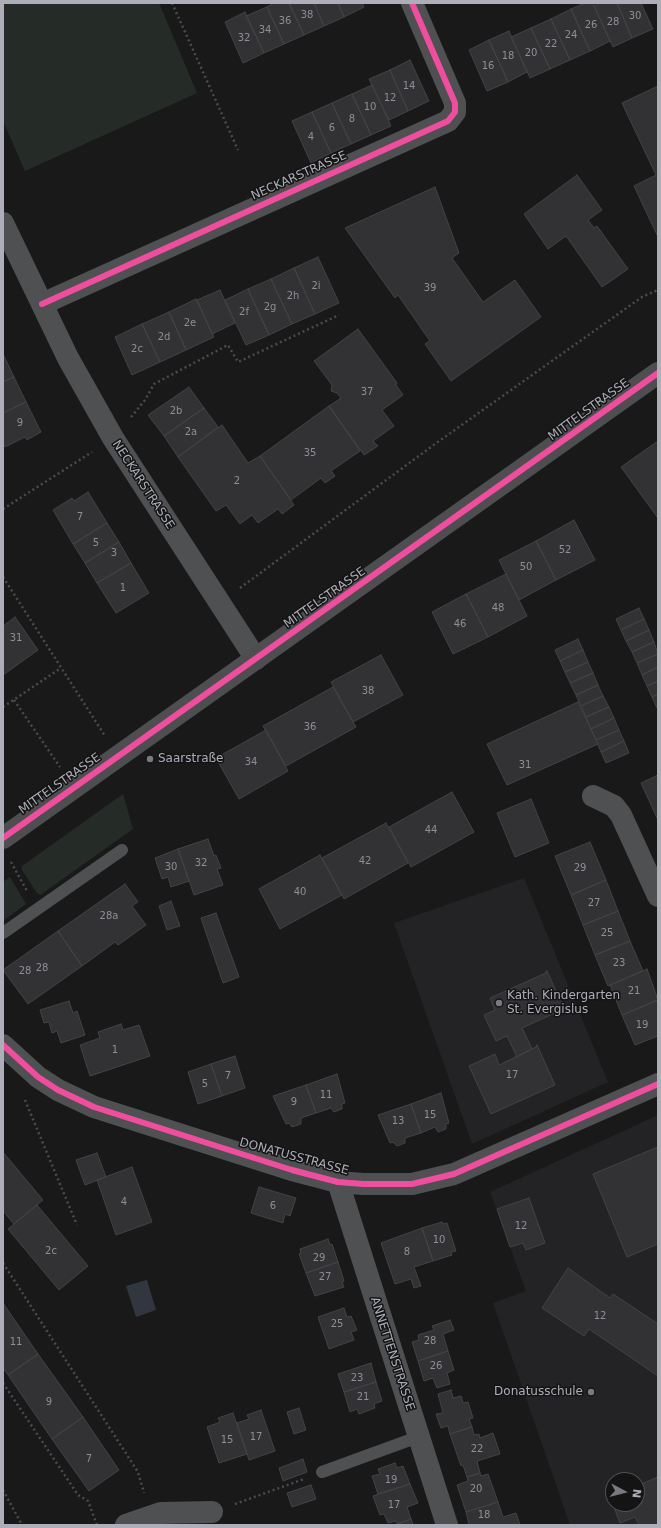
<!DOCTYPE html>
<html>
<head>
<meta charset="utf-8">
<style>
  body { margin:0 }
  #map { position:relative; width:661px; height:1528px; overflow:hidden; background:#19191a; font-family:"DejaVu Sans",sans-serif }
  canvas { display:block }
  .frame { position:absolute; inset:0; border:4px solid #adaeb8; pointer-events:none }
  .north { position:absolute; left:605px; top:1472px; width:40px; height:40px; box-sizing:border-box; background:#141415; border:1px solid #515256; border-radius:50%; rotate:97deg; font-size:11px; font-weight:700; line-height:16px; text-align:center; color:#adaeb8 }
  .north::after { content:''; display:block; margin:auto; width:14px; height:18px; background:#797a81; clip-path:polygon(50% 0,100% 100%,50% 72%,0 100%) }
</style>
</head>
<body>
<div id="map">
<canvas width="661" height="1528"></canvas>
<div class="frame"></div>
<div class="north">N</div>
</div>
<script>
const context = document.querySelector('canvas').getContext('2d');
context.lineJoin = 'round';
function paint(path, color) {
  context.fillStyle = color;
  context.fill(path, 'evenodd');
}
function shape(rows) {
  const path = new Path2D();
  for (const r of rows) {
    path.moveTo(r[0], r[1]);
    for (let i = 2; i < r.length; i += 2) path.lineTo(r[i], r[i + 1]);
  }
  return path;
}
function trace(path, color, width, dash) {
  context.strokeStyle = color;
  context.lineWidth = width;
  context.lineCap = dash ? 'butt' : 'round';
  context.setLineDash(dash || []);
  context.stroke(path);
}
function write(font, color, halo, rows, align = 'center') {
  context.font = font + ' "DejaVu Sans",sans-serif';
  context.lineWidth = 3;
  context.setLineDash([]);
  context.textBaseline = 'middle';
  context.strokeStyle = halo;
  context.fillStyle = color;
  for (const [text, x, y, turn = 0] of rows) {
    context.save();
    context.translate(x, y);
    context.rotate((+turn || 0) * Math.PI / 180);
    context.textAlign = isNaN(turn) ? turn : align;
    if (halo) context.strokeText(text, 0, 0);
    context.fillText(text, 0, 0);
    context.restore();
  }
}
paint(shape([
  [524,878,608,1082,472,1144,394,923],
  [658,1115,658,1525,570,1525,493,1303,526,1291,490,1192],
  [613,1480,637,1480,637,1504,613,1504]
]), '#232325');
paint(shape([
  [3,3,159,3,197,93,25,171,3,121],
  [123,794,133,829,43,893,40,895,37,893,22,870,22,866],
  [10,877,26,904,3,921,3,882]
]), '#252c28');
paint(shape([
  [147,1280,156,1310,136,1317,126,1286]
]), '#32363e');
const building = shape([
  [274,3,289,3,304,35,284,44,267,7,274,3],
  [289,3,314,3,324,26,304,35,289,3],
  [314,3,338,3,344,17,324,26,314,3],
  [338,3,362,3,364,7,344,17,338,3],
  [585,3,593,3,610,41,590,51,571,9,585,3],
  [600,3,617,3,632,38,613,47,594,6,600,3],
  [617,3,641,3,653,29,632,38,617,3],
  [267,7,284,44,264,53,246,16,267,7],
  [571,9,590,51,570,60,551,19,571,9],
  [245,12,264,53,243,63,225,22,245,12],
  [551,19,570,60,550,69,531,28,551,19],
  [531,28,550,69,530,78,511,37,531,28],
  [509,31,527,72,508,82,489,40,509,31],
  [489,40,508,82,487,91,469,50,489,40],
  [410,60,429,101,408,111,390,70,410,60],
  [390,70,408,111,389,120,369,79,390,70],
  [372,85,391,126,371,135,352,94,372,85],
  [658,86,658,237,634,186,656,175,622,103,658,86],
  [352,94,371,135,351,144,332,103,352,94],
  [332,103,351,144,331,153,312,112,332,103],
  [312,112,331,153,311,163,292,121,312,112],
  [577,175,602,210,588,220,594,228,597,226,628,269,602,287,566,236,548,249,524,214,577,175],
  [435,187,459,253,452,258,483,302,515,280,541,317,451,381,425,344,430,341,398,295,395,298,345,228,435,187],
  [318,257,339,303,315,314,294,268,318,257],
  [294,268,315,314,292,324,271,279,294,268],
  [271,279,292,324,269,335,248,289,271,279],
  [248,289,269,335,246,345,225,300,248,289],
  [220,290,235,323,212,334,197,300,220,290],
  [196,299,214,337,186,350,169,312,196,299],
  [169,312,186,350,160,362,142,324,169,312],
  [142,324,160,362,132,375,115,337,142,324],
  [358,329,397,383,396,385,403,395,382,410,394,426,373,441,378,446,364,455,329,406,341,398,337,393,331,391,332,385,314,361,358,329],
  [3,354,14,377,3,382,3,354],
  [14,377,26,402,3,413,3,382,14,377],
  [189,387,204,408,164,436,148,415,189,387],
  [26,402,41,432,27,440,25,437,5,447,3,443,3,413,26,402],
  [329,406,360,451,331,471,335,476,325,483,321,478,291,500,260,456,329,406],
  [204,408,218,427,178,457,164,436,204,408],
  [222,425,248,463,260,456,294,505,282,514,278,509,258,523,252,515,240,524,226,505,216,511,178,457,222,425],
  [658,441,658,518,621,467,658,441],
  [88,492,107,523,73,544,53,510,72,498,74,501,88,492],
  [574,520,595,560,556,580,536,541,574,520],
  [107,523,119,542,85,563,73,544,107,523],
  [536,541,556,580,519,600,499,560,536,541],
  [119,542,131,563,97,583,85,563,119,542],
  [131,563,149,593,116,613,97,583,131,563],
  [506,574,527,616,488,637,466,594,506,574],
  [466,594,488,637,453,654,432,612,466,594],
  [639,608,644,619,621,630,616,619,639,608],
  [15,617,38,650,3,675,3,626,15,617],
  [644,619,649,630,626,641,621,630,644,619],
  [649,630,654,642,632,652,626,641,649,630],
  [578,639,583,650,560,661,555,650,578,639],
  [654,642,658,654,637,663,632,652,654,642],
  [583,650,588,662,565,672,560,661,583,650],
  [658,654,658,667,642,675,637,663,658,654],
  [381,655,403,695,353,722,331,682,381,655],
  [588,662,593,673,570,683,565,672,588,662],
  [658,667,658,681,647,686,642,675,658,667],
  [593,673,598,685,576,695,570,683,593,673],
  [658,681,658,694,652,697,647,686,658,681],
  [598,685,603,696,581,706,576,695,598,685],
  [333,687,356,727,286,766,263,726,333,687],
  [658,694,658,708,657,708,652,697,658,694],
  [603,696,609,707,586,717,581,706,603,696],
  [578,702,598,744,507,785,487,744,578,702],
  [609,707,614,718,591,729,586,717,609,707],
  [614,718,619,730,596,740,591,729,614,718],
  [266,730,288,771,239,799,216,758,266,730],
  [619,730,624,741,601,752,596,740,619,730],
  [624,741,629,753,606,763,601,752,624,741],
  [658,775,658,820,641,783,658,775],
  [452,792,474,832,411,867,389,827,452,792],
  [531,799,549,843,515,857,497,813,531,799],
  [386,823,408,863,344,899,322,858,386,823],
  [208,839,214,856,216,855,221,868,217,869,223,885,194,895,178,849,208,839],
  [590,842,606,880,571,895,555,856,590,842],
  [178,849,189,881,171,887,168,877,162,879,155,858,178,849],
  [320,855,342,895,280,929,259,889,320,855],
  [606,880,618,911,583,925,571,895,606,880],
  [125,884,138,902,132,906,146,925,118,945,115,942,82,966,58,931,125,884],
  [171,901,180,926,167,930,159,906,171,901],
  [618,911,630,941,595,955,583,925,618,911],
  [216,913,239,977,223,983,201,918,216,913],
  [58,931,82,966,28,1004,3,970,58,931],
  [630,941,643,971,608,986,595,955,630,941],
  [647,969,658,1000,622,1015,610,985,647,969],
  [547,971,564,1009,522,1028,532,1049,517,1057,507,1036,496,1041,484,1015,495,1010,490,998,546,973,545,972,547,971],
  [658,1000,658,1036,635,1045,622,1015,658,1000],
  [69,1001,73,1013,77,1011,85,1035,61,1043,57,1031,52,1033,49,1022,44,1023,40,1010,69,1001],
  [121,1024,123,1030,139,1025,150,1056,90,1076,80,1045,100,1038,98,1032,121,1024],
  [537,1045,555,1085,491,1114,469,1066,495,1054,499,1065,536,1047,537,1045],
  [235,1056,245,1088,222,1096,211,1064,235,1056],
  [211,1064,222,1096,198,1104,188,1072,211,1064],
  [337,1074,345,1103,342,1104,342,1109,334,1112,331,1108,316,1113,306,1085,337,1074],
  [306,1085,316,1113,301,1118,301,1124,292,1127,289,1123,286,1124,273,1096,306,1085],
  [441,1093,449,1123,446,1124,446,1129,438,1132,435,1127,421,1133,411,1104,441,1093],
  [411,1104,421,1133,405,1138,405,1143,397,1146,393,1142,390,1143,378,1115,411,1104],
  [658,1147,658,1244,627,1257,593,1174,658,1147],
  [3,1152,43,1200,14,1224,3,1211,3,1152],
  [97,1153,106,1177,85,1185,76,1160,97,1153],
  [132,1167,152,1222,116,1235,97,1180,132,1167],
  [259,1187,296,1198,290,1216,285,1214,283,1223,251,1213,259,1187],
  [529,1198,545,1243,526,1250,523,1243,510,1247,497,1209,529,1198],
  [37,1205,88,1266,59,1290,8,1229,37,1205],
  [442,1222,443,1224,447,1223,456,1251,451,1252,452,1255,433,1261,422,1228,442,1222],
  [422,1228,433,1261,414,1267,421,1286,414,1288,411,1279,395,1284,381,1243,422,1228],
  [328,1239,330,1245,332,1244,338,1262,306,1273,299,1254,301,1253,300,1249,328,1239],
  [338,1262,344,1281,342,1282,344,1287,315,1296,306,1273,338,1262],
  [568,1268,610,1298,613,1294,658,1324,658,1376,589,1329,584,1336,542,1308,568,1268],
  [3,1303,38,1354,8,1375,3,1368,3,1303],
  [344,1308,347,1317,351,1316,357,1330,351,1332,354,1340,329,1349,318,1317,344,1308],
  [450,1320,454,1330,443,1334,448,1351,418,1361,412,1342,419,1340,418,1335,434,1330,432,1326,450,1320],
  [448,1351,454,1370,447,1373,450,1384,437,1388,433,1378,424,1381,418,1361,448,1351],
  [38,1354,83,1417,52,1439,8,1375,38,1354],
  [371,1363,376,1382,344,1392,338,1374,371,1363],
  [376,1382,382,1401,374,1404,375,1408,359,1414,357,1409,350,1412,344,1392,376,1382],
  [451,1390,453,1398,461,1396,463,1403,468,1402,473,1418,469,1419,472,1427,450,1434,448,1426,441,1428,436,1414,443,1413,438,1394,451,1390],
  [299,1408,306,1430,294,1434,287,1412,299,1408],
  [261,1410,275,1451,249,1460,237,1423,249,1419,247,1415,261,1410],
  [233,1413,247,1454,219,1463,207,1427,220,1422,218,1418,233,1413],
  [83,1417,119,1470,89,1491,52,1439,83,1417],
  [472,1427,474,1435,479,1434,480,1438,493,1433,500,1454,477,1461,480,1473,467,1477,463,1465,461,1466,450,1434,472,1427],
  [303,1459,307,1472,283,1481,279,1468,303,1459],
  [395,1463,397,1468,403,1466,410,1484,378,1494,372,1476,380,1474,378,1469,395,1463],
  [480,1473,481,1476,488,1474,498,1502,466,1512,457,1485,468,1481,467,1477,480,1473],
  [658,1477,658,1525,639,1525,635,1517,620,1523,610,1497,613,1496,613,1504,637,1504,637,1486,658,1477],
  [410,1484,418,1503,407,1507,411,1519,397,1524,396,1521,388,1523,384,1514,380,1515,373,1496,410,1484],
  [311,1485,316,1499,292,1507,287,1493,311,1485],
  [498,1502,503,1517,516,1513,520,1525,469,1525,466,1512,498,1502],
  [411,1519,413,1525,397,1525,397,1524,411,1519]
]);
paint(building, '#323234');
trace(building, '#434346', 1);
trace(shape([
  [172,3,238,150],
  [131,417,145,400,154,384,228,345,238,362,339,315],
  [3,509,92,452],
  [3,577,105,736],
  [240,588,435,444,642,297,658,290],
  [14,700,60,767],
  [3,707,61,668],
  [11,862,27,891],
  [25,1100,77,1225],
  [3,1263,138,1472,144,1493],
  [3,1383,78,1495,88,1501,97,1525],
  [3,1490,22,1525],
  [235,1504,304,1479]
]), '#4b4b4f', 2.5, [2, 3]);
trace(shape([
  [3,933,122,850],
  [322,1472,418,1437]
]), '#4f5052', 12);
trace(shape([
  [3,223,68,358,113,438,256,659],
  [42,304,448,121,455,112,455,103,412,3],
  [593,796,614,806,621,815,658,896],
  [3,1045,38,1077,58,1090,94,1107,292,1170,338,1182,363,1184,412,1184,454,1174,658,1084],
  [338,1182,447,1525],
  [126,1525,161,1513,212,1512]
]), '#4f5052', 22);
trace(shape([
  [3,838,658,373]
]), '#4e4e51', 22);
trace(shape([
  [42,304,448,121,455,112,455,103,412,3],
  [3,838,658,373],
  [3,1045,38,1077,58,1090,94,1107,292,1170,338,1182,363,1184,412,1184,454,1174,658,1084]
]), '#ef4d9e', 6);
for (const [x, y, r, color] of [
  [150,759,4,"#797a81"],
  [499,1003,4,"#797a81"],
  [591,1392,4,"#797a81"]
]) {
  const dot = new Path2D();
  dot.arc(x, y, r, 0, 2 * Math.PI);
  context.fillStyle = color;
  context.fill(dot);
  trace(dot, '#141415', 1.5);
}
write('10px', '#8e8f97', null, [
  ["38",307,15],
  ["30",635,16],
  ["36",285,21],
  ["28",613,22],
  ["26",591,25],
  ["34",265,30],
  ["24",571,35],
  ["32",244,38],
  ["22",551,44],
  ["20",531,53],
  ["18",508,56],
  ["16",488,66],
  ["14",409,86],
  ["12",390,98],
  ["10",370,107],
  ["8",352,119],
  ["6",332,128],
  ["4",311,137],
  ["2i",316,286],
  ["39",430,288],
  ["2h",293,296],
  ["2g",270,307],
  ["2f",244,312],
  ["2e",190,323],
  ["2d",164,337],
  ["2c",137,349],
  ["37",367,392],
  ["2b",176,411],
  ["9",20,423],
  ["2a",191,432],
  ["35",310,453],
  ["2",237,481],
  ["7",80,517],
  ["5",96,543],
  ["52",565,550],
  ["3",114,553],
  ["50",526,567],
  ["1",123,588],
  ["48",498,608],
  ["46",460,624],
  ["31",16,638],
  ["38",368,691],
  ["36",310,727],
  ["34",251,762],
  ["31",525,765],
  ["44",431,830],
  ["42",365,861],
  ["32",201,863],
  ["30",171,867],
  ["29",580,868],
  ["40",300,892],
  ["27",594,903],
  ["28a",109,916],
  ["25",607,933],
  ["23",619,963],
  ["28",42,968],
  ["28",25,971],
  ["21",634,991],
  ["19",642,1025],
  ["1",115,1050],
  ["17",512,1075],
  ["7",228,1076],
  ["5",205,1084],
  ["11",326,1095],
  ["9",294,1102],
  ["15",430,1115],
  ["13",398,1121],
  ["4",124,1202],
  ["6",273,1206],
  ["12",521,1226],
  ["10",439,1240],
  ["2c",51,1251],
  ["8",407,1252],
  ["29",319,1258],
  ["27",325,1277],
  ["12",600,1316],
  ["25",337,1324],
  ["28",430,1341],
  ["11",16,1342],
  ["26",436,1366],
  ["23",357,1378],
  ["21",363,1397],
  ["9",49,1402],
  ["17",256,1437],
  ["15",227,1440],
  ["22",477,1449],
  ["7",89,1459],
  ["19",391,1480],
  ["20",476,1489],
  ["17",394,1505],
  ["18",484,1515]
]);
write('12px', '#adaeb8', '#141415', [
  ["NECKARSTRASSE",299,176,-24],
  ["MITTELSTRASSE",589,410,-36],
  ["NECKARSTRASSE",143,485,57],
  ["MITTELSTRASSE",325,598,-35],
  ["MITTELSTRASSE",60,784,-35],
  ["DONATUSSTRASSE",294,1157,15],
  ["ANNETTENSTRASSE",392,1354,72]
]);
write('12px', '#adaeb8', '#141415', [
  ["Saarstraße",158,759],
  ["Kath. Kindergarten",507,996],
  ["St. Evergislus",507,1010],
  ["Donatusschule",583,1392,"right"]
], 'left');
</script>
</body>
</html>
